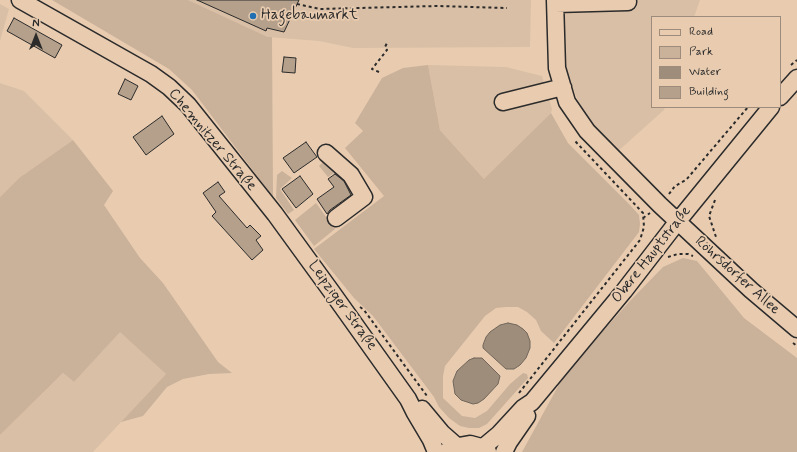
<!DOCTYPE html>
<html>
<head>
<meta charset="utf-8">
<style>
  body { margin:0 }
  #map { position:relative; width:797px; height:452px; overflow:hidden; background:#e9ccb0; font-family:Mynerve,sans-serif }
  canvas { display:block }
  .legend { position:absolute; left:651px; top:16px; width:130px; height:92px; box-sizing:border-box; background:#e9ccb0; border:1px solid #9d8c7b; margin:0; padding:5px 7px; list-style:none; font-size:12px; color:#2b2b2b }
  .legend li { display:flex; align-items:center; gap:8px; height:20px }
  .legend b { width:20px; border:1px solid #9d8c7b }
  .north { position:absolute; left:16px; top:16px; width:40px; height:40px; -webkit-text-stroke:3px #e9ccb0; paint-order:stroke; rotate:0deg; font-size:11px; font-weight:700; line-height:16px; text-align:center; color:#2b2b2b }
  .north::after { content:''; display:block; margin:auto; width:14px; height:18px; background:#2b2b2b; clip-path:polygon(50% 0,100% 100%,50% 72%,0 100%) }
</style>
</head>
<body>
<div id="map">
<canvas width="797" height="452"></canvas>
<ul class="legend">
<li><b style="height:5px;background:#e9ccb0"></b>Road</li>
<li><b style="height:11px;background:#cab19a"></b>Park</li>
<li><b style="height:11px;background:#9e8d7b"></b>Water</li>
<li><b style="height:11px;background:#b4a08b"></b>Building</li>
</ul>
<div class="north">N</div>
</div>
<script>
const context = document.querySelector('canvas').getContext('2d');
context.lineJoin = 'round';
function paint(path, color) {
  context.fillStyle = color;
  context.fill(path, 'evenodd');
}
function shape(rows) {
  const path = new Path2D();
  for (const r of rows) {
    path.moveTo(r[0], r[1]);
    for (let i = 2; i < r.length; i += 2) path.lineTo(r[i], r[i + 1]);
  }
  return path;
}
function trace(path, color, width, dash) {
  context.strokeStyle = color;
  context.lineWidth = width;
  context.lineCap = dash ? 'butt' : 'round';
  context.setLineDash(dash || []);
  context.stroke(path);
}
function write(font, color, halo, rows, align = 'center') {
  context.font = font + ' Mynerve,sans-serif';
  context.lineWidth = 3.5;
  context.setLineDash([]);
  context.textBaseline = 'middle';
  context.strokeStyle = halo;
  context.fillStyle = color;
  for (const [text, x, y, turn = 0] of rows) {
    context.save();
    context.translate(x, y);
    context.rotate((+turn || 0) * Math.PI / 180);
    context.textAlign = isNaN(turn) ? turn : align;
    if (halo) context.strokeText(text, 0, 0);
    context.fillText(text, 0, 0);
    context.restore();
  }
}
paint(shape([
  [188,0,531,0,530,47,353,48,319,41,268,37],
  [564,0,700,0,694,17,652,17,652,107,665,107,664,110,616,153,596,131,581,108,568,76,566,66],
  [0,4,9,9,0,41],
  [428,65,506,67,542,76,552,109,551,113,485,180,440,130],
  [0,83,24,91,73,140,19,178,0,197],
  [120,331,166,374,93,452,0,452,0,435,63,373,74,382]
]), '#d9bfa5');
paint(shape([
  [52,0,188,0,268,37,272,37,273,197,192,90,169,69],
  [428,65,440,130,484,179,551,113,568,143,630,205,639,215,640,224,639,232,554,343,541,331,536,320,527,312,518,307,506,307,496,308,485,316,445,366,443,376,443,398,462,416,475,418,487,411,510,384,523,373,527,374,528,378,495,415,487,424,479,428,469,428,460,426,449,418,439,407,434,397,373,316,354,298,314,249,384,196,345,148,363,131,355,123,382,78,403,68],
  [73,140,113,191,104,205,140,258,163,283,218,362,232,373,209,374,183,379,167,387,143,416,121,422,166,374,120,332,74,382,63,373,0,435,0,197,19,178],
  [325,160,334,173,328,177,319,166],
  [282,171,292,178,280,189,294,210,288,214,276,198,277,175],
  [316,203,335,229,314,246,295,220],
  [683,258,697,261,744,318,797,358,797,452,522,452,562,379,570,368,629,302,663,267]
]), '#cab19a');
const water = shape([
  [508,323,517,325,523,329,527,333,530,341,530,348,526,358,520,365,514,369,506,369,483,348,483,345,486,337,490,332,500,325,508,323],
  [474,358,482,358,500,376,498,384,484,399,478,403,473,404,461,400,455,394,453,381,457,371,469,360,474,358]
]);
paint(water, '#9e8d7b');
trace(water, '#70665b', 1);
const building = shape([
  [197,0,299,0,284,32,267,28,266,31,197,0],
  [14,18,62,45,55,58,7,31,14,18],
  [284,57,296,58,295,73,282,72,284,57],
  [125,79,138,86,131,100,118,94,125,79],
  [162,116,174,134,146,155,133,137,162,116],
  [306,142,317,157,294,173,283,158,306,142],
  [335,174,344,181,351,195,330,210,327,214,317,199,334,187,328,179,335,174],
  [300,176,313,194,296,208,282,189,300,176],
  [218,182,225,192,219,196,247,228,250,225,261,236,256,240,263,250,252,260,212,216,216,212,203,193,218,182]
]);
paint(building, '#b4a08b');
trace(building, '#2b2b2b', 1);
const minor = shape([
  [20,0,151,74,169,87,188,105,275,214,331,291,408,399,415,413,431,440,436,452],
  [555,0,557,68,567,102,587,131,660,205,751,290,797,329],
  [556,4,628,2],
  [780,97,797,78],
  [503,102,563,87],
  [326,153,351,175,364,197,336,218],
  [422,409,442,433,459,448],
  [481,449,499,434,523,408,532,402,624,291,678,221,771,107],
  [504,452,509,442,527,416]
]);
const major = shape([
  [449,452,459,448,470,446,481,449,486,452]
]);
trace(minor, '#2b2b2b', 19);
trace(major, '#2b2b2b', 23);
trace(shape([
  [297,4,320,9,437,6,507,8],
  [791,65,797,60],
  [379,72,372,69,387,50,385,47,387,43],
  [669,194,675,186,686,180,748,107],
  [715,200,709,216,716,237],
  [643,218,650,213],
  [668,257,678,254,688,254,693,256],
  [360,307,364,310,427,396],
  [793,343,797,346],
  [519,393,640,240,644,227,643,213,575,141]
]), '#2b2b2b', 2, [3, 3]);
trace(minor, '#e9ccb0', 16);
trace(major, '#e9ccb0', 20);
for (const [x, y, r, color] of [
  [253,16,4,"#1f6fb2"]
]) {
  const dot = new Path2D();
  dot.arc(x, y, r, 0, 2 * Math.PI);
  context.fillStyle = color;
  context.fill(dot);
  trace(dot, '#e9ccb0', 1.5);
}
write('15px', '#2b2b2b', '#e9ccb0', [
  ["Hagebaumarkt",261,16]
], 'left');
write('15px', '#2b2b2b', '#e9ccb0', [
  ["Chemnitzer Straße",212,140,50],
  ["Obere Hauptstraße",652,255,-52],
  ["Röhrsdorfer Allee",737,276,42],
  ["Leipziger Straße",342,306,54]
]);
</script>
</body>
</html>
